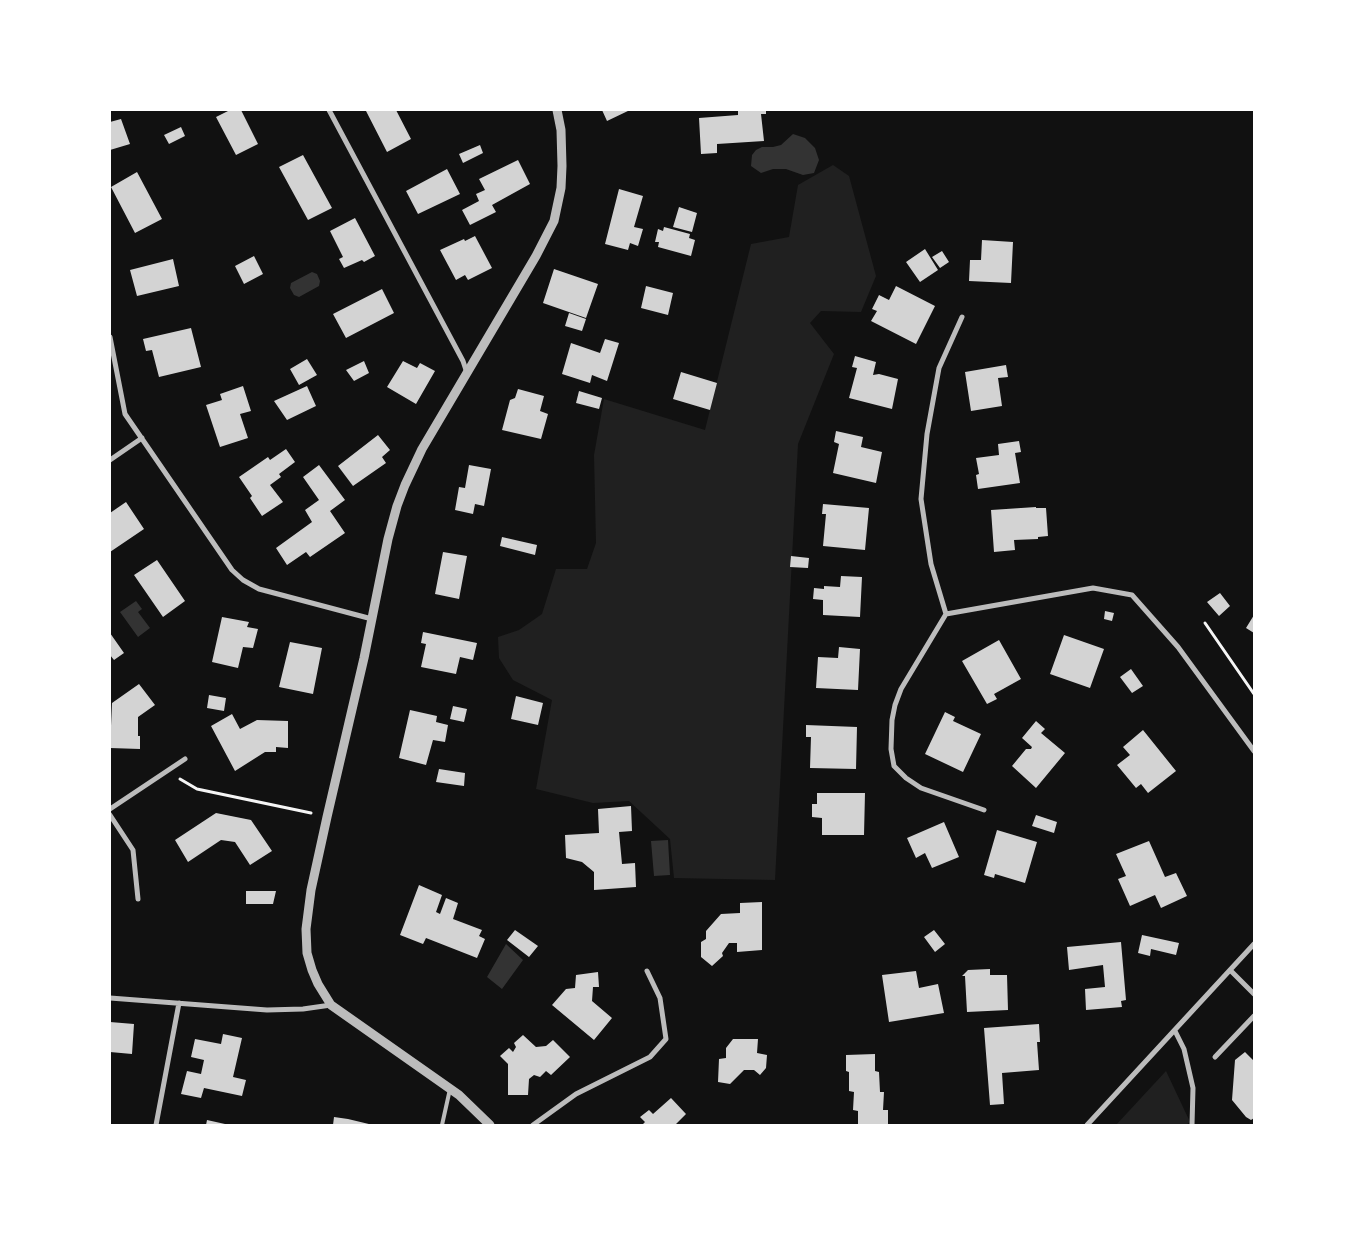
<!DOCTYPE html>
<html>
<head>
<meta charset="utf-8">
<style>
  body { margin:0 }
  #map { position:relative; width:1364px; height:1235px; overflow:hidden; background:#111; font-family:Roboto,sans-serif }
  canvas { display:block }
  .frame { position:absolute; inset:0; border:111px solid #fff; pointer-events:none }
</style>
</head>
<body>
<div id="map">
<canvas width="1364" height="1235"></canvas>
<div class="frame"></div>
</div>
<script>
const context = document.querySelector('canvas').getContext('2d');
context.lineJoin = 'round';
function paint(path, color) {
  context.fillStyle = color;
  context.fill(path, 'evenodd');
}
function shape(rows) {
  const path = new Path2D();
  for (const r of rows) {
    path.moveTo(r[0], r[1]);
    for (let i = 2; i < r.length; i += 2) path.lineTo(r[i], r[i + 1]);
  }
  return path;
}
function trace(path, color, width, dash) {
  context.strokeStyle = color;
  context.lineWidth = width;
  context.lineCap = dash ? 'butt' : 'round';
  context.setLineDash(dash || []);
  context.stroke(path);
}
paint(shape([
  [833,165,849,176,876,276,861,312,821,311,810,323,834,354,798,444,775,880,674,878,670,839,629,801,593,803,536,789,552,700,513,680,499,658,498,637,519,630,542,614,556,569,587,569,596,543,594,455,604,399,705,430,751,244,789,237,798,185],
  [1166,1071,1190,1122,1186,1125,1116,1125]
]), '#202020');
paint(shape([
  [793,134,805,138,815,148,819,160,814,173,803,175,786,169,773,169,761,173,751,166,752,155,756,150,762,147,773,147,781,145],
  [312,272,317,274,320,281,319,286,299,297,294,295,290,288,291,283],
  [136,601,142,609,138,612,150,628,138,637,120,612],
  [668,840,670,875,654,876,651,841],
  [506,944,523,960,502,989,487,977]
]), '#333');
paint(shape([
  [230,110,241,110,258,144,236,155,216,117],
  [368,110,396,110,411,139,387,152,366,111],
  [602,110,630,110,607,121],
  [738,110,766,110,766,114,761,114,764,141,717,144,717,153,701,154,699,118,738,115],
  [121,119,130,144,110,150,110,122],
  [181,127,185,136,169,144,164,135],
  [480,145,483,153,463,163,459,154],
  [303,155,332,208,308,220,279,167],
  [518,160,530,184,492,205,496,212,470,225,462,210,479,201,476,194,485,190,479,179],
  [447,169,460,194,418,214,406,191],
  [137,172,162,219,135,233,111,187],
  [619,189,643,196,634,227,643,229,638,246,630,243,628,250,605,244],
  [679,207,697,213,692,232,673,227],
  [355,218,375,256,364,262,362,260,344,268,339,259,343,257,330,231],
  [664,227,690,234,689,238,695,240,691,256,658,247,659,242,655,242,658,229,663,231],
  [475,236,492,268,468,280,465,275,456,280,440,250,464,239,465,241],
  [982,240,1013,242,1011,283,969,281,970,260,981,260],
  [925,249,938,270,920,282,906,262],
  [942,251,949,262,940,268,932,257],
  [254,256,263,274,244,284,235,266],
  [173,259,179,286,137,296,130,270],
  [554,269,598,284,586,318,543,303],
  [646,286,673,293,668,315,641,308],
  [896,286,935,306,916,344,871,321,877,311,872,309,879,295,889,300],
  [382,289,394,313,346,338,333,314],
  [569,313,586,319,582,331,565,326],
  [191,328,201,367,159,377,152,350,146,351,143,339],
  [605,339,619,343,607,381,592,375,590,383,562,374,571,343,600,353],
  [855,356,876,362,873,375,879,374,898,379,892,409,849,398,857,368,852,367],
  [307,359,317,375,299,385,290,369],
  [364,361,369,373,354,381,346,370],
  [403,361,417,368,420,363,435,371,416,404,387,387],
  [1006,365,1008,377,998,378,1002,406,971,411,965,372],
  [681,372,717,383,710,410,673,399],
  [243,386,251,411,240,414,248,438,220,447,206,405,222,400,220,394],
  [307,386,316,406,287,420,274,401],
  [518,389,544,396,540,411,548,414,541,439,502,430,510,400,515,398],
  [579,391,602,398,599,409,576,403],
  [836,431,863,437,861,447,882,452,876,483,833,473,839,444,834,442],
  [378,435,390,450,382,457,386,463,353,486,338,466],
  [1019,441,1021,452,1015,453,1020,483,978,489,976,475,979,474,976,458,999,455,998,444],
  [286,449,295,462,279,474,281,477,270,485,283,502,262,516,250,498,252,496,239,477,268,457,270,460],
  [319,465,345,500,330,511,345,533,310,557,306,552,287,565,276,548,312,522,305,510,319,500,303,477],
  [469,465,491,469,484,506,475,504,473,514,455,510,459,487,465,488],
  [126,502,144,529,110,552,110,513],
  [823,504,869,508,865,550,823,546,826,514,822,514],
  [1036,507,1036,508,1046,508,1048,536,1038,537,1038,539,1014,540,1015,550,994,552,991,510],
  [502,537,537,545,535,555,500,546],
  [443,552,467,556,459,599,435,594],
  [791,556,809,558,808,568,790,567],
  [157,560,185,601,163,617,134,575],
  [841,576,862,577,860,617,823,615,823,600,813,599,814,588,824,589,824,586,840,587],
  [1220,593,1230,606,1219,616,1207,602],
  [1105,611,1114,613,1112,621,1104,619],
  [1254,615,1254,633,1246,628],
  [222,617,249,622,247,627,258,629,253,648,243,647,238,668,212,662],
  [423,632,477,643,473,660,460,657,456,674,421,667,426,644,421,643],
  [110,633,124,653,114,660,110,655],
  [1064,635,1104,649,1090,688,1050,674],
  [999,640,1021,679,994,694,997,699,987,704,962,661],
  [290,642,322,648,313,694,279,687],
  [839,647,860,649,858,690,816,688,818,657,838,658],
  [1131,669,1143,686,1132,693,1120,677],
  [139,684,155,705,138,717,138,736,140,736,140,749,110,748,112,703],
  [209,695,226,698,224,711,207,708],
  [516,696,543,703,538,725,511,719],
  [453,706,467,709,464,722,450,719],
  [410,710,437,716,436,722,448,725,445,742,433,740,426,765,399,758],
  [945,712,955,717,953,721,981,734,963,772,925,754],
  [232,714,240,729,257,720,288,721,288,748,276,747,276,752,265,752,235,771,211,726],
  [1036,721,1045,729,1041,733,1065,753,1036,788,1012,766,1026,749,1031,749,1032,747,1022,738],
  [806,725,857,727,856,769,810,768,811,737,806,737],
  [1143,730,1176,771,1148,793,1141,784,1136,788,1117,765,1130,755,1123,747],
  [439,769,465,773,464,786,436,782],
  [817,793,865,793,864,835,822,835,822,818,812,817,812,804,817,804],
  [631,806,632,831,619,832,622,864,635,863,636,887,594,890,594,872,582,862,566,858,565,835,599,833,598,809],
  [216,813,251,820,272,851,250,865,235,842,221,840,188,862,175,840],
  [1036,815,1057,822,1054,833,1032,826],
  [944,822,959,857,932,868,925,853,916,858,907,838],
  [997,830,1037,842,1025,883,995,874,994,878,984,875],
  [1149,841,1165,877,1176,873,1187,896,1161,908,1155,895,1130,906,1118,879,1126,876,1116,854],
  [419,885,442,895,436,912,440,914,446,898,458,903,453,919,482,930,479,936,485,939,477,958,426,938,423,944,400,935],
  [246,891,276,891,273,904,246,904],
  [762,902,762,950,737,952,737,943,729,943,722,953,723,956,712,966,701,957,701,942,706,939,706,931,721,914,740,913,740,903],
  [515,930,538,946,529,957,507,940],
  [934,930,945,944,935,952,924,937],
  [1142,935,1179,943,1176,955,1151,949,1150,956,1138,953],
  [1121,942,1126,1000,1121,1001,1122,1007,1086,1010,1085,989,1105,987,1103,965,1069,970,1067,947],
  [990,969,990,975,1007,975,1008,1010,967,1012,965,976,962,976,968,970],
  [916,971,919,988,938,984,944,1013,889,1022,882,975],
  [598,972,599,987,593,987,592,1001,612,1018,594,1040,552,1005,566,989,575,988,576,975],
  [110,1022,134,1024,132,1054,110,1052],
  [1039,1024,1040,1042,1037,1042,1039,1070,1002,1073,1004,1104,990,1105,984,1028],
  [223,1034,242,1038,233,1077,246,1080,242,1096,204,1088,201,1098,181,1094,187,1071,201,1074,204,1060,191,1057,195,1039,221,1044],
  [523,1035,536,1047,546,1046,553,1040,570,1057,551,1075,546,1071,540,1077,534,1075,529,1079,528,1095,508,1095,508,1064,500,1056,509,1048,513,1052,516,1047,514,1043],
  [733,1039,758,1039,757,1053,767,1055,766,1068,760,1075,754,1070,744,1070,730,1084,718,1082,719,1059,726,1058,726,1048],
  [1245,1052,1254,1061,1254,1118,1251,1120,1246,1117,1232,1100,1235,1060],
  [875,1054,875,1071,879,1072,880,1092,884,1092,883,1110,888,1110,888,1125,858,1125,858,1111,853,1110,854,1092,849,1091,849,1072,846,1071,846,1055],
  [671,1098,686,1114,676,1124,677,1125,642,1125,645,1122,640,1117,649,1110,653,1114],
  [334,1117,348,1119,373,1125,333,1125],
  [207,1120,225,1124,225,1125,206,1125]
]), '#d3d3d3');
trace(shape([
  [1205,623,1254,694],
  [180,779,197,789,311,813]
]), '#f5f5f5', 3);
trace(shape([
  [442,1125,450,1089]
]), '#bcbcbc', 4);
trace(shape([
  [329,110,463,361,467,373],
  [110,337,125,414,232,570,243,580,259,589,372,619],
  [110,460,142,438],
  [946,614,931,564,921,499,927,434,939,368,962,317],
  [110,809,185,759],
  [984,810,921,788,906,778,894,766,891,749,892,720,895,705,901,689,946,614,1093,588,1132,595,1178,647,1254,751],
  [110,815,133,850,138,899],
  [1230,970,1254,994],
  [110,998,267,1010,303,1009,331,1005],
  [1175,1031,1184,1049,1193,1088,1192,1125],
  [1215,1057,1254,1016],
  [156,1125,179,1003],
  [533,1125,576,1094,650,1057,666,1039,660,998,647,971],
  [1087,1125,1254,944]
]), '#bcbcbc', 5);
trace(shape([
  [490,1125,459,1095,331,1005,318,984,312,970,307,953,306,929,311,890,327,817,364,658,388,539,397,506,405,485,422,449,536,256,554,221,561,188,562,166,561,130,557,110]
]), '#bcbcbc', 9);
</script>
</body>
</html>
